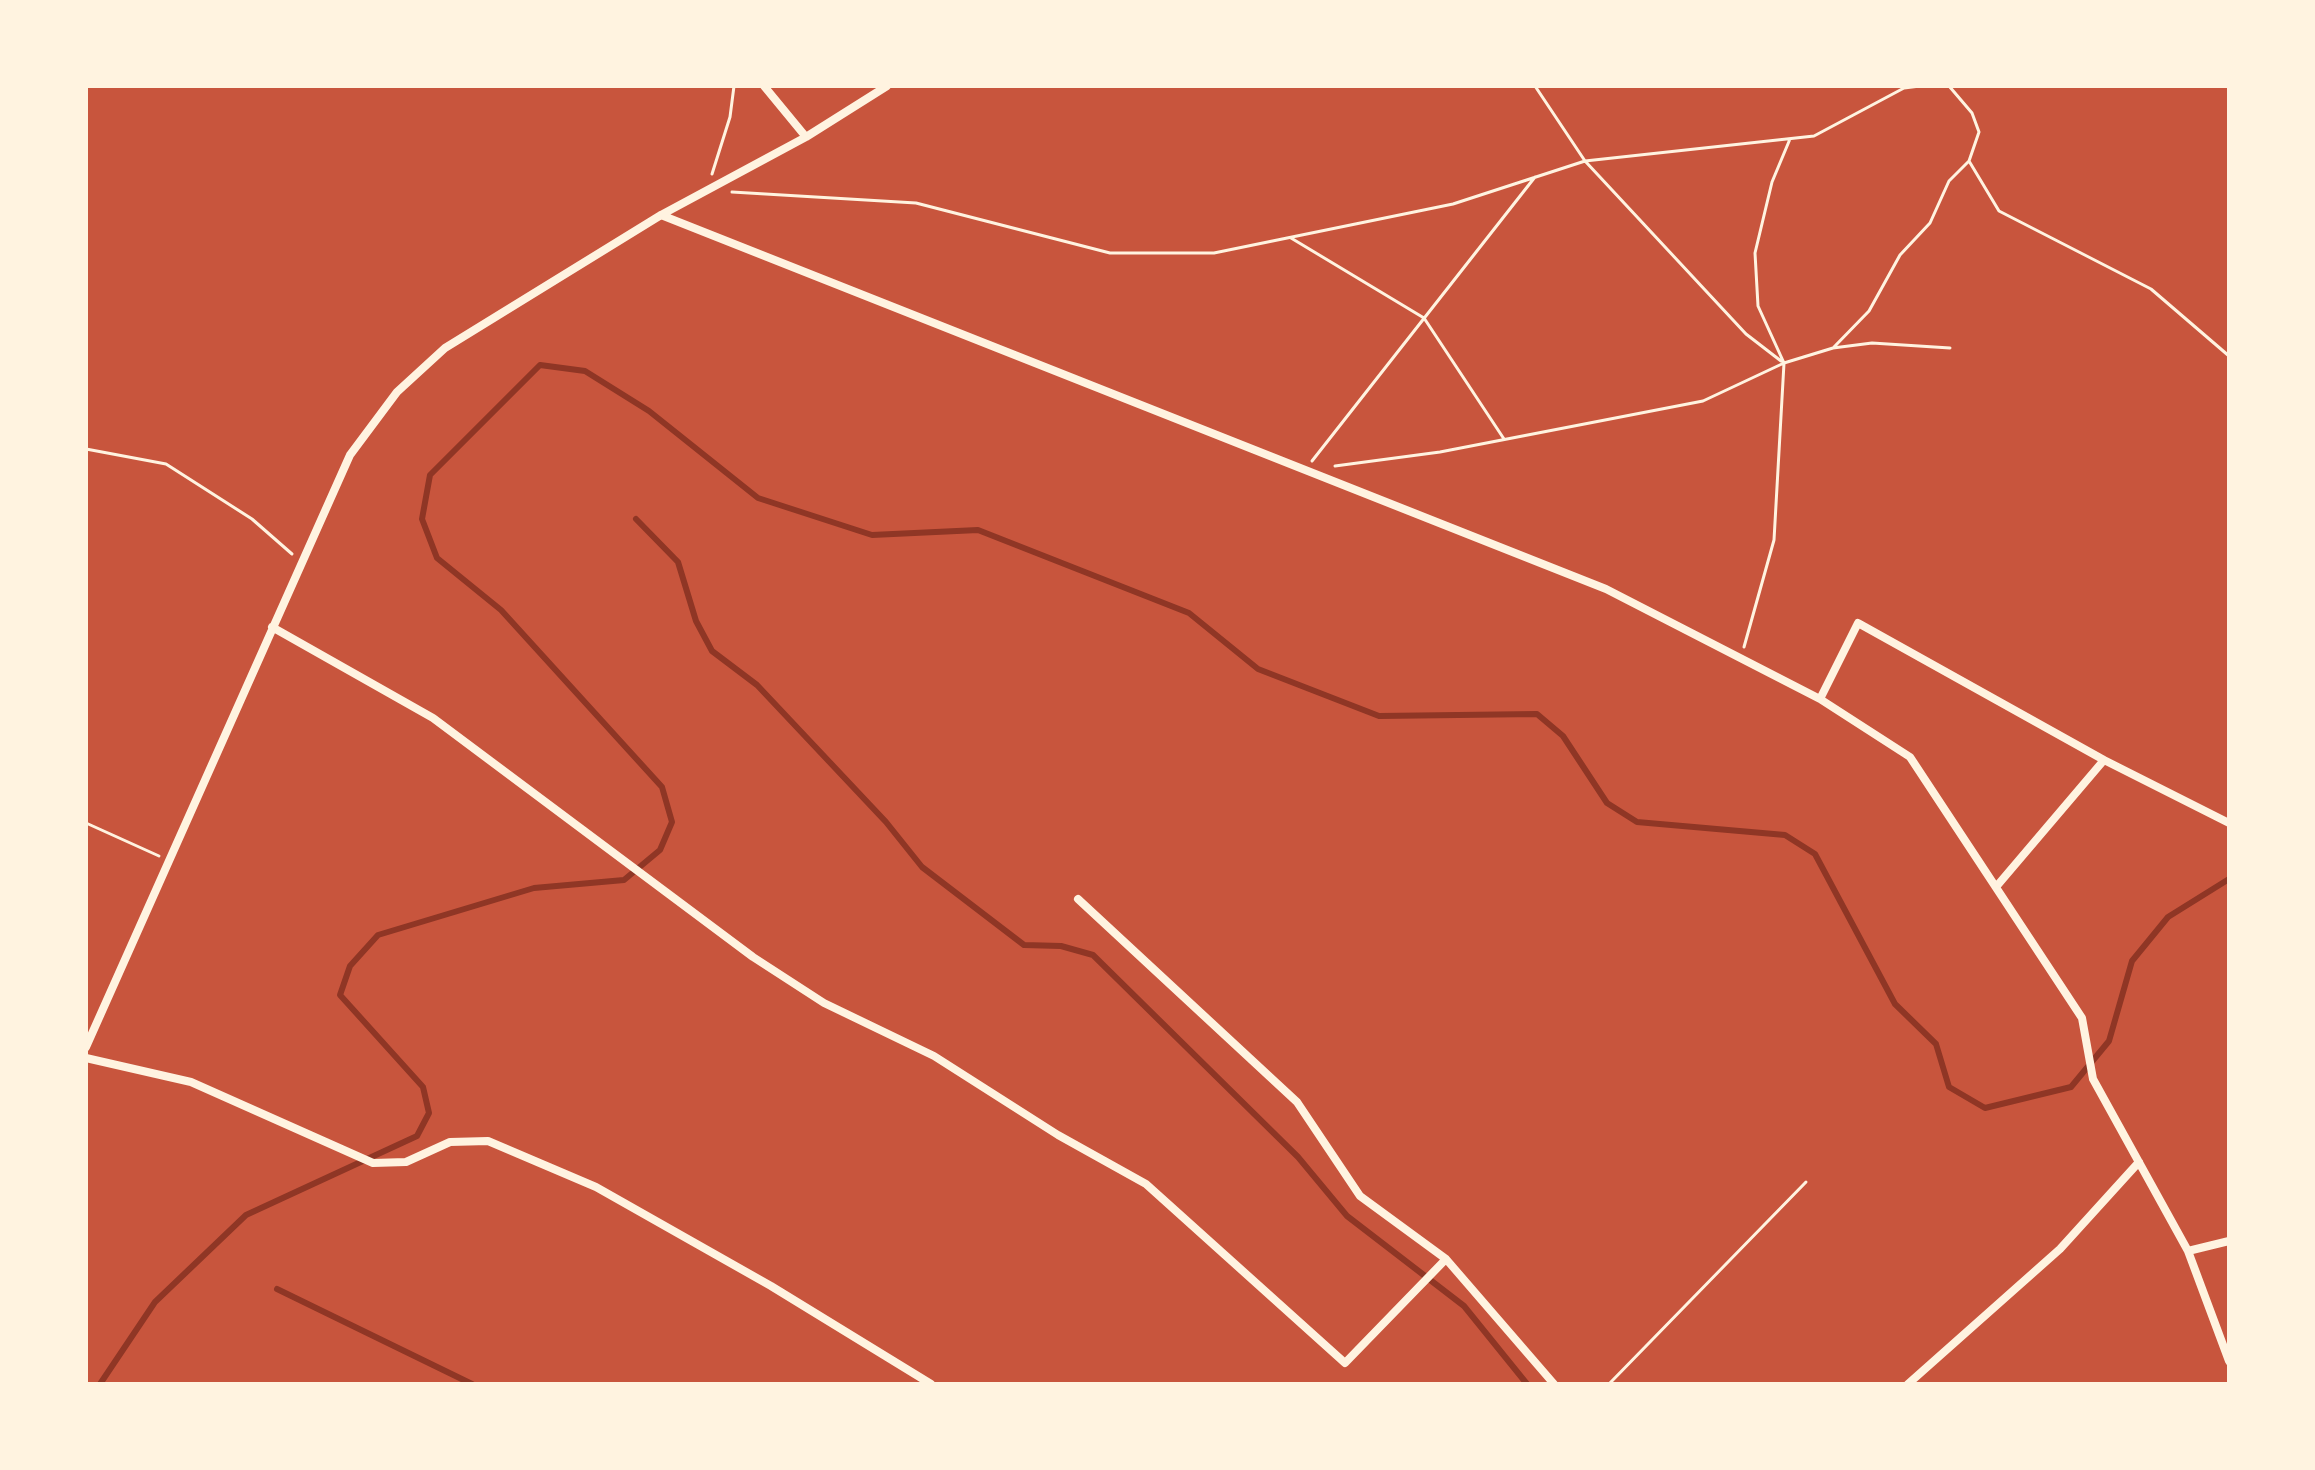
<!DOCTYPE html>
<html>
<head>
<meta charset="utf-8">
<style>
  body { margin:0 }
  #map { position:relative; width:2315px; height:1470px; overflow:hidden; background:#c8553d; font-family:Overpass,sans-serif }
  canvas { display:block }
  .frame { position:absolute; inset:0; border:88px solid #fff3e0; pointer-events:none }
</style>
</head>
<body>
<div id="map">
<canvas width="2315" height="1470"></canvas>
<div class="frame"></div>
</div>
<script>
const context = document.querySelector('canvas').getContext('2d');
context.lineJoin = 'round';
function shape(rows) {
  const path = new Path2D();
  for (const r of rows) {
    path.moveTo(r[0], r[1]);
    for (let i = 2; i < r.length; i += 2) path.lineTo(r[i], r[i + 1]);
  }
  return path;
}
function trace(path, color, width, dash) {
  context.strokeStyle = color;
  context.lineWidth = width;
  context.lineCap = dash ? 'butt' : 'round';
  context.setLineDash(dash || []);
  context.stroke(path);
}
trace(shape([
  [636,519,678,562,696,621,712,651,757,685,886,822,922,867,1024,945,1061,946,1093,955,1298,1157,1347,1216,1464,1306,1527,1384],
  [277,1289,472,1384],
  [100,1384,155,1302,246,1215,417,1136,429,1113,423,1087,340,995,350,966,378,935,534,888,624,880,660,850,672,822,662,787,501,610,437,558,422,519,430,475,540,365,585,371,649,411,758,498,872,535,978,530,1189,613,1258,669,1379,716,1537,714,1563,736,1607,803,1637,822,1785,835,1815,854,1895,1004,1936,1044,1949,1087,1985,1108,2071,1087,2109,1041,2132,961,2168,917,2229,879]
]), '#8f3625', 6);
trace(shape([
  [1535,86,1585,161,1746,334,1781,361],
  [1949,86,1972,113,1979,132,1969,161,1999,211,2151,289,2229,356],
  [712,174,730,117,734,86],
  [732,192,916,203,1110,253,1214,253,1453,204,1585,161,1814,136,1904,88,1920,86],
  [1291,238,1424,318,1504,439],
  [1834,347,1869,311,1900,255,1930,223,1949,181,1969,161],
  [86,449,166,464,252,519,292,554],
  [1312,461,1535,177],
  [1335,466,1440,452,1703,401,1784,363,1833,348,1872,343,1950,348],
  [1744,647,1774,540,1784,363,1758,306,1755,253,1772,182,1790,139],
  [86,823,159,856],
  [1609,1384,1806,1182]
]), '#fff3e0', 3);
trace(shape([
  [764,86,806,137],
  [661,215,1606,589,1820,699,1910,757,2082,1018,2093,1079,2188,1251,2229,1361],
  [272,627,433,718,753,957,824,1003,934,1056,1058,1135,1146,1184,1345,1363,1446,1259],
  [1820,699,1858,623,2104,760,2229,823],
  [1996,887,2104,760],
  [1078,899,1297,1102,1360,1196,1446,1259,1554,1384],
  [86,1047,350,455,397,392,445,348,661,215,806,137,887,86],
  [86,1058,191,1082,373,1163,406,1162,450,1142,488,1141,596,1187,771,1286,931,1384],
  [2188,1251,2229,1241],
  [1908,1384,2060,1249,2139,1162]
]), '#fff3e0', 8);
</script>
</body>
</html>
